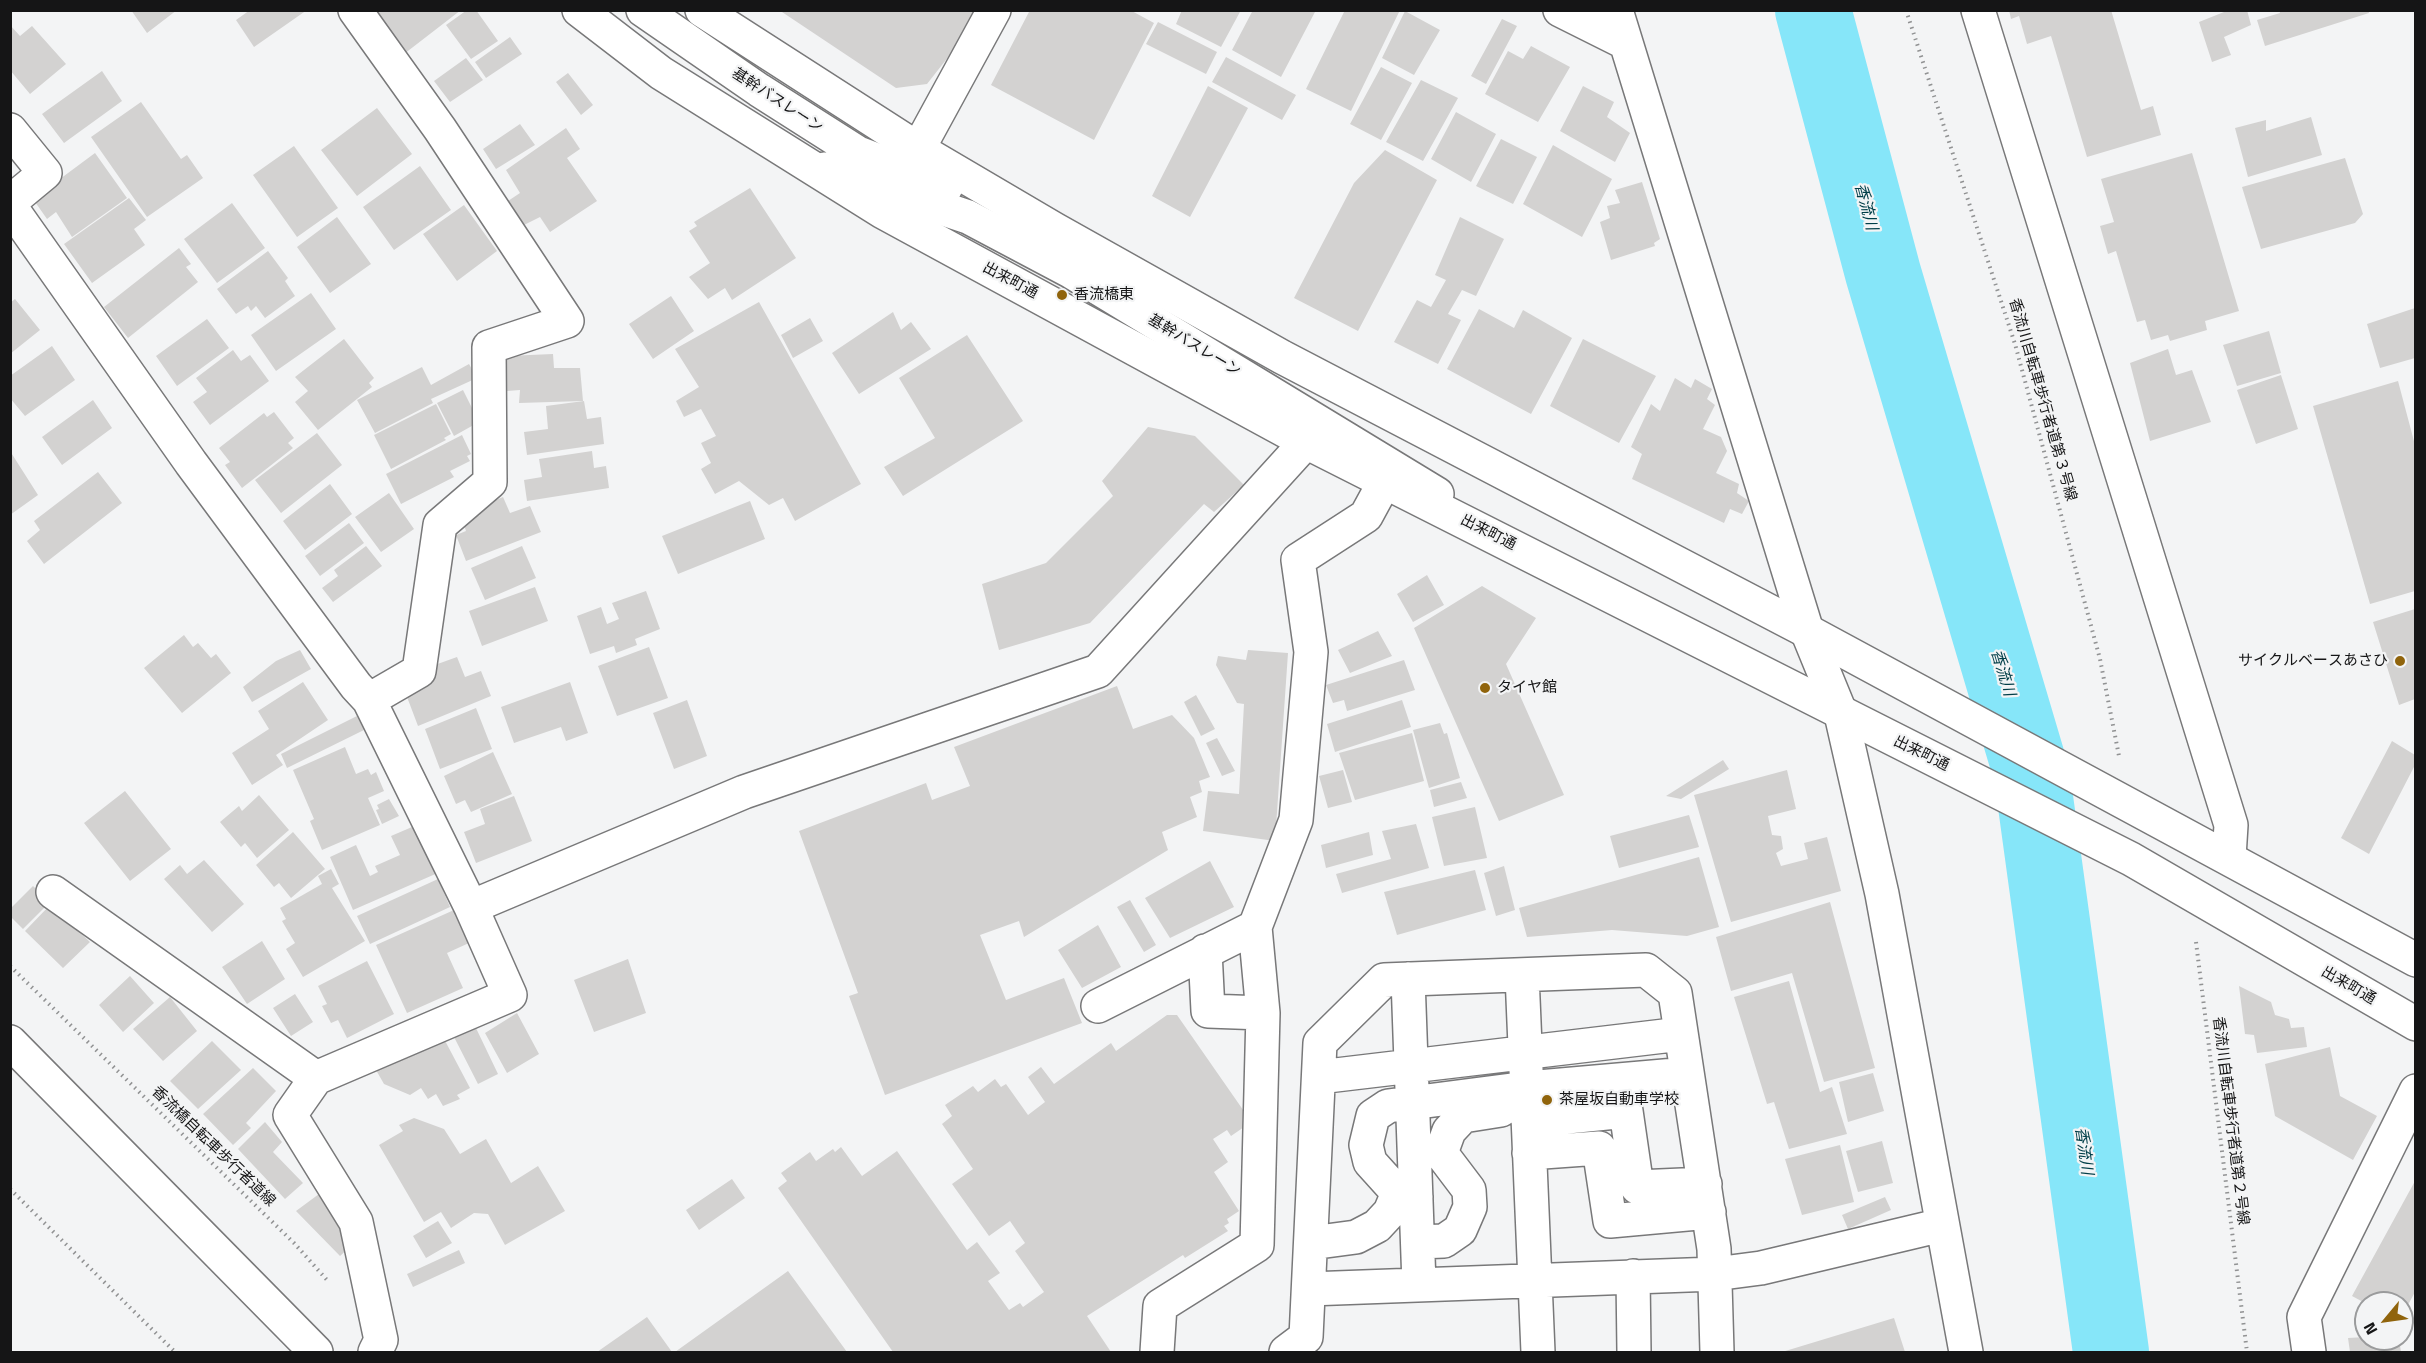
<!DOCTYPE html>
<html>
<head>
<meta charset="utf-8">
<style>
  body { margin:0 }
  #map { position:relative; width:2426px; height:1363px; overflow:hidden; background:#f3f4f5; font-family:"Titillium Web",sans-serif }
  canvas { display:block }
  .frame { position:absolute; inset:0; border:12px solid #151516; pointer-events:none }
  .north { position:absolute; left:2354px; top:1291px; width:60px; height:60px; box-sizing:border-box; background:#f3f4f5; border:2px solid #9a9b9c; border-radius:50%; rotate:241deg; font-size:16px; font-weight:700; line-height:24px; text-align:center; color:#151516 }
  .north::after { content:''; display:block; margin:auto; width:21px; height:27px; background:#90640c; clip-path:polygon(50% 0,100% 100%,50% 72%,0 100%) }
</style>
</head>
<body>
<div id="map">
<canvas width="2426" height="1363"></canvas>
<div class="frame"></div>
<div class="north">N</div>
</div>
<script>
const context = document.querySelector('canvas').getContext('2d');
context.lineJoin = 'round';
function shape(rows) {
  const path = new Path2D();
  for (const r of rows) {
    path.moveTo(r[0], r[1]);
    for (let i = 2; i < r.length; i += 2) path.lineTo(r[i], r[i + 1]);
  }
  return path;
}
function trace(path, color, width, dash) {
  context.strokeStyle = color;
  context.lineWidth = width;
  context.lineCap = dash ? 'butt' : 'round';
  context.setLineDash(dash || []);
  context.stroke(path);
}
function paint(path, color) {
  context.fillStyle = color;
  context.fill(path, 'evenodd');
}
function write(font, color, halo, rows, align = 'center') {
  context.font = font + ' "Titillium Web","Noto Sans JP",sans-serif';
  context.lineWidth = 4.5;
  context.setLineDash([]);
  context.textBaseline = 'middle';
  context.strokeStyle = halo;
  context.fillStyle = color;
  for (const [text, x, y, turn = 0] of rows) {
    context.save();
    context.translate(x, y);
    context.rotate((+turn || 0) * Math.PI / 180);
    context.textAlign = isNaN(turn) ? turn : align;
    if (halo) context.strokeText(text, 0, 0);
    context.fillText(text, 0, 0);
    context.restore();
  }
}
trace(shape([
  [1813,10,1883,273,2032,776,2111,1352]
]), '#86e6f9', 76);
paint(shape([
  [131,10,177,10,147,33],
  [250,10,307,10,254,47,236,20],
  [372,10,461,10,404,54],
  [467,10,476,10,498,41,471,59,446,25],
  [779,10,976,10,960,42,927,84,896,88],
  [1030,10,1130,10,1154,23,1094,140,991,85],
  [1182,10,1241,10,1221,47,1176,24],
  [1253,10,1316,10,1281,77,1232,50],
  [1345,10,1400,10,1351,111,1306,89],
  [2009,10,2111,10,2141,110,2153,106,2161,135,2087,157,2051,36,2027,44,2019,16,2011,19],
  [2229,10,2247,10,2251,25,2224,37,2231,55,2212,62,2199,22],
  [2279,10,2368,10,2369,13,2265,46,2257,20,2280,13],
  [1405,11,1440,30,1414,75,1382,58],
  [1502,19,1517,26,1486,84,1471,76],
  [1158,22,1217,52,1206,74,1146,44],
  [10,25,20,36,32,26,66,64,30,94,10,70],
  [510,37,522,54,486,78,475,62],
  [1531,46,1570,67,1538,122,1485,94,1508,51,1523,59],
  [1226,57,1296,95,1282,120,1212,82],
  [466,58,483,80,450,102,434,81],
  [1381,67,1412,83,1381,140,1350,124],
  [102,71,122,101,64,143,42,114],
  [568,73,593,105,581,115,556,82],
  [1421,80,1458,98,1423,161,1386,142],
  [1208,86,1248,108,1190,217,1152,196],
  [1583,86,1614,102,1607,117,1630,133,1615,162,1560,131],
  [141,102,181,159,187,155,203,178,147,217,91,137],
  [377,108,412,154,357,196,321,150],
  [1456,112,1496,134,1471,182,1431,159],
  [2311,117,2322,155,2248,177,2235,128,2266,120,2266,131],
  [520,124,535,145,496,169,483,149],
  [566,128,580,149,567,158,597,201,550,232,540,217,524,225,508,201,520,193,506,170],
  [1501,139,1537,157,1513,204,1476,186],
  [1553,145,1612,179,1582,237,1523,204],
  [294,146,338,208,297,237,253,175],
  [1385,150,1437,180,1358,331,1294,298,1354,183],
  [95,153,127,198,72,237,56,212,47,219,33,199],
  [2192,153,2239,311,2205,321,2207,330,2170,341,2168,335,2151,340,2145,320,2137,322,2116,251,2108,254,2100,226,2114,222,2101,179],
  [2345,158,2363,214,2355,223,2261,249,2242,187],
  [420,166,451,210,394,250,363,207],
  [1642,182,1660,239,1654,243,1655,246,1611,260,1600,222,1610,218,1607,206,1620,203,1615,190],
  [750,188,796,258,732,300,725,288,708,299,689,277,710,263,689,231,697,226,694,222],
  [129,198,146,220,134,229,145,245,92,283,64,244],
  [232,203,265,248,217,283,184,239],
  [464,205,497,251,457,281,423,234],
  [337,217,371,264,330,293,297,247],
  [1460,217,1504,239,1476,296,1462,290,1448,314,1461,320,1438,364,1394,342,1417,300,1431,307,1446,280,1435,275],
  [179,248,191,264,186,267,198,282,128,338,104,307],
  [268,251,288,278,285,281,295,296,265,318,256,306,251,311,248,306,236,314,217,289],
  [311,293,336,329,276,371,251,335],
  [671,296,694,331,653,359,629,324],
  [15,299,40,330,10,354,10,303],
  [759,302,861,484,795,521,783,498,769,505,739,481,715,494,701,469,711,463,701,443,716,436,701,409,684,417,676,401,699,387,675,349],
  [2415,308,2415,358,2380,368,2367,324],
  [1479,309,1514,328,1523,310,1572,338,1531,414,1447,369],
  [893,312,901,330,911,322,931,349,859,394,832,353],
  [810,318,823,341,793,358,781,335],
  [207,319,229,348,177,386,156,356],
  [2269,331,2281,373,2237,386,2223,345],
  [967,335,1023,421,903,496,884,467,935,438,899,378],
  [344,339,374,378,369,383,372,387,318,430,295,402,308,391,295,377],
  [1583,339,1656,376,1619,443,1550,406],
  [52,346,75,380,25,416,10,398,10,376],
  [2168,349,2176,375,2192,370,2211,422,2150,441,2130,363],
  [233,350,241,361,250,355,269,381,210,425,193,402,207,392,196,378],
  [553,354,554,368,580,368,583,401,519,403,520,390,507,391,507,356],
  [469,364,477,378,431,399,433,403,375,433,357,400,422,367,431,385],
  [2281,375,2298,429,2256,444,2237,390],
  [1675,378,1691,388,1695,379,1712,389,1707,399,1715,405,1703,429,1721,437,1727,451,1716,473,1739,484,1737,493,1749,501,1742,514,1730,509,1724,523,1632,479,1642,454,1631,447,1651,404,1660,411],
  [2398,381,2415,445,2415,591,2370,604,2313,406],
  [463,390,479,422,454,436,437,403],
  [93,400,112,428,62,465,42,437],
  [584,401,587,419,601,417,604,444,527,455,524,432,548,429,546,406],
  [436,404,451,434,444,438,446,440,391,469,374,435],
  [274,412,294,438,288,443,293,448,242,488,225,465,230,462,219,448,264,413,267,417],
  [1148,427,1195,436,1244,485,1214,512,1204,504,1090,623,999,650,982,584,1046,563,1113,496,1102,481],
  [317,433,342,465,281,513,255,480],
  [462,435,471,454,467,456,470,461,450,471,454,477,401,504,386,474],
  [10,451,38,495,10,515],
  [592,451,594,468,606,466,609,488,527,501,524,480,542,477,539,459],
  [98,472,122,503,44,564,27,541,40,530,34,521],
  [330,484,352,514,305,550,283,521],
  [389,493,414,529,381,552,355,517],
  [503,497,510,513,530,506,541,532,466,561,456,535,466,531,463,522,480,515,477,508],
  [750,501,765,539,678,574,662,536],
  [349,523,364,543,320,576,305,556],
  [366,546,382,566,333,602,322,588,338,576,334,570],
  [522,546,536,578,485,600,471,568],
  [1427,575,1444,605,1413,622,1397,594],
  [1482,586,1536,618,1506,664,1564,795,1499,821,1414,628],
  [535,587,548,621,482,646,469,611],
  [646,591,660,629,635,639,637,645,616,653,614,646,590,654,577,616,601,607,607,624,619,619,612,603],
  [2415,609,2415,699,2399,705,2373,622],
  [1378,631,1392,656,1350,673,1338,650],
  [184,635,193,647,198,643,211,658,216,654,231,673,182,713,144,668],
  [649,647,668,698,617,716,598,666],
  [300,650,311,669,252,702,243,687,276,661],
  [1248,650,1288,653,1275,841,1203,831,1208,791,1239,794,1244,704,1237,703,1216,665,1218,656,1246,660],
  [457,657,465,677,481,671,491,696,418,726,404,689,436,676,432,666],
  [1404,660,1415,690,1347,711,1344,700,1333,703,1326,685],
  [303,682,328,720,276,755,283,765,252,785,232,753,269,729,258,711],
  [570,682,588,733,566,741,561,727,514,743,501,707],
  [1117,686,1133,729,1172,715,1194,738,1210,777,1199,781,1202,792,1190,797,1197,817,1162,832,1168,850,1024,937,1019,921,980,935,1006,1000,1064,978,1082,1023,885,1095,849,996,858,993,799,831,926,783,932,800,970,786,954,747],
  [1196,695,1215,729,1201,736,1184,702],
  [687,700,707,756,674,769,653,713],
  [1402,700,1411,727,1335,752,1327,724],
  [476,708,492,749,440,769,425,729],
  [357,716,364,730,287,768,281,754],
  [1440,723,1444,734,1447,733,1460,778,1429,788,1413,730],
  [1412,733,1424,781,1355,800,1339,753],
  [1217,738,1235,771,1222,776,1206,743],
  [2392,741,2415,755,2415,765,2369,854,2341,838],
  [345,747,356,774,368,769,371,775,376,772,384,791,368,798,380,825,322,850,310,821,314,819,293,770],
  [493,752,512,794,471,812,465,800,456,804,444,776],
  [1723,760,1729,769,1681,799,1666,796],
  [1343,770,1352,802,1328,808,1319,776],
  [1787,770,1796,809,1768,816,1772,835,1781,836,1783,849,1776,853,1781,866,1808,859,1804,843,1827,837,1841,891,1731,922,1694,795],
  [1461,782,1467,798,1434,807,1430,790],
  [125,791,171,849,130,881,84,823],
  [259,795,289,830,257,858,245,843,241,847,220,822,239,806,242,811],
  [514,796,532,841,476,863,464,832,485,824,480,809],
  [389,799,399,816,382,824,376,810,379,809,377,805],
  [1475,807,1487,858,1444,866,1432,817],
  [1689,815,1699,847,1619,868,1610,836],
  [419,824,440,872,353,910,330,857,356,845,370,876,378,872,375,866,400,855,391,836],
  [1416,824,1429,868,1342,893,1336,874,1391,859,1382,831],
  [293,832,325,869,291,898,279,883,274,887,256,865],
  [1369,832,1373,855,1326,868,1321,845],
  [1699,857,1719,927,1687,936,1612,930,1527,937,1519,908],
  [204,860,244,904,212,932,164,879,180,865,187,874],
  [1210,861,1234,907,1170,938,1145,898],
  [1504,866,1515,910,1496,916,1484,873],
  [331,869,339,884,332,888,365,941,303,977,286,949,295,943,282,921,286,919,280,908,322,884,318,876],
  [1475,870,1486,910,1397,935,1384,892],
  [438,879,450,907,370,944,357,916],
  [33,886,50,902,23,929,10,916,10,909],
  [1130,900,1156,945,1144,952,1117,907],
  [1830,902,1875,1068,1824,1082,1792,973,1731,991,1716,937],
  [50,905,90,942,63,968,25,931],
  [454,910,469,943,447,953,463,988,407,1013,376,945],
  [1098,925,1121,967,1082,988,1058,950],
  [262,941,285,979,247,1004,222,967],
  [628,959,646,1013,594,1032,574,980],
  [367,961,394,1014,347,1038,338,1020,331,1023,322,1006,327,1004,318,986],
  [130,976,154,1003,123,1032,99,1005],
  [1789,981,1820,1092,1832,1087,1847,1134,1789,1149,1774,1102,1767,1104,1734,997],
  [2239,986,2271,1002,2275,1015,2289,1019,2291,1028,2304,1027,2307,1047,2257,1053,2254,1035,2245,1034],
  [295,994,313,1022,291,1036,273,1008],
  [170,997,197,1031,163,1061,133,1029],
  [517,1013,539,1054,507,1073,485,1033],
  [1167,1015,1177,1015,1248,1117,1247,1125,1231,1136,1227,1130,1213,1139,1228,1162,1214,1172,1239,1211,1227,1219,1229,1223,1224,1226,1228,1231,1185,1258,1183,1255,1087,1316,1111,1352,893,1352,778,1188,787,1181,781,1173,810,1152,816,1161,833,1149,835,1152,841,1147,862,1176,897,1151,967,1250,977,1242,1000,1273,988,1281,1009,1310,1020,1303,1023,1307,1044,1292,1015,1251,1025,1243,1010,1221,989,1236,952,1184,973,1169,942,1124,952,1116,945,1105,973,1086,978,1092,995,1079,1001,1087,1006,1084,1028,1115,1045,1102,1028,1077,1041,1067,1054,1084,1111,1043,1116,1051],
  [475,1026,498,1074,478,1084,454,1037],
  [442,1035,470,1088,457,1095,460,1099,443,1106,436,1094,428,1099,421,1088,410,1095,384,1084,376,1070],
  [212,1041,241,1070,198,1109,170,1081],
  [2330,1047,2340,1096,2377,1116,2353,1160,2275,1116,2265,1064],
  [253,1068,276,1091,246,1123,251,1128,233,1145,203,1114],
  [1873,1073,1884,1111,1848,1122,1839,1082],
  [414,1118,444,1129,460,1154,486,1139,511,1183,538,1166,565,1211,505,1245,488,1214,474,1213,451,1228,441,1212,424,1222,379,1145,403,1131,399,1125],
  [265,1122,282,1142,273,1152,303,1183,285,1199,238,1149],
  [1882,1141,1893,1183,1858,1192,1846,1151],
  [1840,1145,1854,1202,1802,1215,1785,1159],
  [732,1179,745,1198,699,1230,686,1210],
  [2415,1181,2415,1292,2402,1316,2402,1303,2365,1303,2352,1296],
  [319,1194,350,1247,340,1256,296,1211],
  [1885,1197,1891,1210,1848,1229,1842,1215],
  [438,1221,452,1243,426,1258,413,1236],
  [459,1250,465,1263,413,1287,407,1274],
  [788,1271,847,1352,675,1352],
  [647,1317,672,1352,597,1352],
  [1894,1318,1905,1352,1782,1352],
  [2366,1337,2366,1339,2399,1339,2401,1352,2350,1352,2348,1338]
]), '#d3d2d1');
const minor = shape([
  [355,10,440,129,567,321,489,347,490,482,440,525,419,671,369,700],
  [643,10,759,90,858,153,946,187],
  [1560,10,1626,43],
  [1616,10,1807,631,1841,714,1882,894,1966,1352],
  [1978,10,2231,825,2229,857],
  [10,130,45,173,10,202],
  [825,169,968,217,1070,271,1437,494],
  [904,175,994,10],
  [10,206,191,463,356,686,369,700,471,907],
  [53,892,316,1078],
  [1205,951,1208,1011,1263,1013,1255,927],
  [1522,975,1538,1352],
  [1408,979,1419,1284],
  [1098,1006,1255,927,1296,820,1311,652,1298,560,1366,516,1385,481],
  [10,1042,316,1352],
  [1319,1077,1681,1034],
  [1528,1121,1626,1111,1637,1187,1705,1184],
  [1529,1153,1599,1148,1610,1221,1709,1212],
  [1416,1197,1398,1193,1370,1162,1366,1145,1373,1116,1388,1106,1527,1088,1687,1074],
  [1418,1242,1444,1241,1460,1230,1470,1207,1469,1190,1441,1153,1449,1131,1463,1116,1501,1110],
  [1311,1243,1356,1237,1377,1226,1390,1212,1398,1193],
  [1633,1276,1634,1352],
  [1309,1289,1715,1274,1761,1268,1942,1225],
  [375,1352,381,1340,356,1222,290,1115,316,1078,510,995,471,907,744,792,1098,671,1306,442],
  [1157,1352,1160,1306,1257,1245,1263,1013],
  [1286,1352,1306,1337,1320,1043,1384,980,1646,970,1675,993,1714,1249,1717,1352],
  [2309,1352,2304,1317,2416,1091]
]);
const major = shape([
  [579,10,661,73,883,212,1306,442,2131,859,2416,1024],
  [702,10,918,149,1054,229,1282,357,1807,631,2416,960]
]);
trace(minor, '#787879', 36);
trace(major, '#787879', 36);
trace(shape([
  [1906,10,2015,344,2100,659,2119,756],
  [2196,942,2247,1352],
  [10,966,294,1243,327,1280],
  [10,1189,175,1352]
]), '#919293', 4, [1.5, 4.5]);
trace(minor, '#fff', 33);
trace(major, '#fff', 33);
for (const [x, y, r, color] of [
  [1062,295,6,"#90640c"],
  [2400,661,6,"#90640c"],
  [1485,688,6,"#90640c"],
  [1547,1100,6,"#90640c"]
]) {
  const dot = new Path2D();
  dot.arc(x, y, r, 0, 2 * Math.PI);
  context.fillStyle = color;
  context.fill(dot);
  trace(dot, '#f3f4f5', 2);
}
write('15px', '#151516', '#f3f4f5', [
  ["基幹バスレーン",777,101,33],
  ["出来町通",1010,281,28],
  ["基幹バスレーン",1194,346,31],
  ["香流川自転車歩行者道第３号線",2042,400,74],
  ["出来町通",1488,533,27],
  ["出来町通",1921,754,26],
  ["出来町通",2348,986,30],
  ["香流川自転車歩行者道第２号線",2230,1121,83],
  ["香流橋自転車歩行者道線",213,1147,44]
]);
write('15px', '#151516', '#f3f4f5', [
  ["香流橋東",1074,295],
  ["サイクルベースあさひ",2388,661,"right"],
  ["タイヤ館",1497,688],
  ["茶屋坂自動車学校",1559,1100]
], 'left');
write('italic 16px', '#003e48', '#f3f4f5', [
  ["香流川",1865,207,75],
  ["香流川",2002,673,73],
  ["香流川",2083,1151,82]
]);
</script>
</body>
</html>
